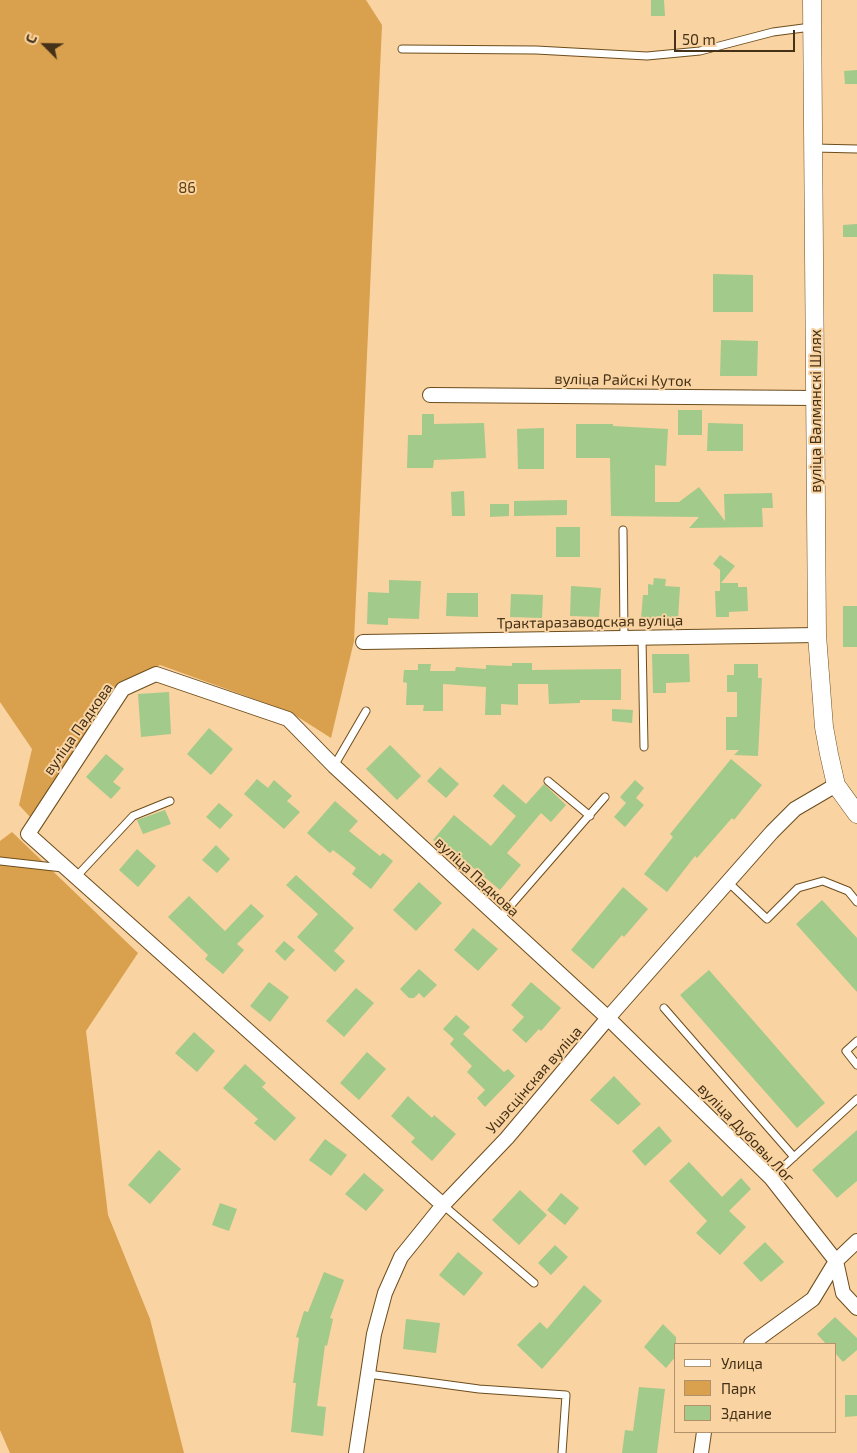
<!DOCTYPE html>
<html>
<head>
<meta charset="utf-8">
<style>
  body { margin:0 }
  #map { position:relative; width:857px; height:1453px; overflow:hidden; background:#f9d3a1; font-family:"Exo 2",sans-serif }
  canvas { display:block }
  .legend { position:absolute; left:674px; top:1343px; width:162px; height:90px; box-sizing:border-box; background:#f9d3a1; border:1px solid #b1926a; margin:0; padding:6px 9px; list-style:none; font-size:15px; color:#443117 }
  .legend li { display:flex; align-items:center; gap:10px; height:25px }
  .legend b { width:25px; border:1px solid #b1926a }
  .north { position:absolute; left:20px; top:20px; width:50px; height:50px; -webkit-text-stroke:4px #f9d3a1; paint-order:stroke; rotate:293deg; font-size:14px; font-weight:700; line-height:20px; text-align:center; color:#443117 }
  .north::after { content:''; display:block; margin:auto; width:18px; height:22px; background:#443117; clip-path:polygon(50% 0,100% 100%,50% 72%,0 100%) }
  .scale { position:absolute; left:674px; top:30px; width:121px; height:22px; box-sizing:border-box; border:2px solid #443117; border-top:0; padding-left:6px; font-size:15px; line-height:18px; white-space:nowrap; color:#443117; -webkit-text-stroke:4px #f9d3a1; paint-order:stroke }
</style>
</head>
<body>
<div id="map">
<canvas width="857" height="1453"></canvas>
<ul class="legend">
<li><b style="height:6px;background:#fff"></b>Улица</li>
<li><b style="height:14px;background:#d9a04e"></b>Парк</li>
<li><b style="height:14px;background:#a2ca8a"></b>Здание</li>
</ul>
<div class="north">С</div>
<div class="scale">50 m</div>
</div>
<script>
const context = document.querySelector('canvas').getContext('2d');
context.lineJoin = 'round';
function paint(path, color) {
  context.fillStyle = color;
  context.fill(path, 'evenodd');
}
function shape(rows) {
  const path = new Path2D();
  for (const r of rows) {
    path.moveTo(r[0], r[1]);
    for (let i = 2; i < r.length; i += 2) path.lineTo(r[i], r[i + 1]);
  }
  return path;
}
function trace(path, color, width, dash) {
  context.strokeStyle = color;
  context.lineWidth = width;
  context.lineCap = dash ? 'butt' : 'round';
  context.setLineDash(dash || []);
  context.stroke(path);
}
function write(font, color, halo, rows, align = 'center') {
  context.font = font + ' "Exo 2",sans-serif';
  context.lineWidth = 4;
  context.setLineDash([]);
  context.textBaseline = 'middle';
  context.strokeStyle = halo;
  context.fillStyle = color;
  for (const [text, x, y, turn = 0] of rows) {
    context.save();
    context.translate(x, y);
    context.rotate((+turn || 0) * Math.PI / 180);
    context.textAlign = isNaN(turn) ? turn : align;
    if (halo) context.strokeText(text, 0, 0);
    context.fillText(text, 0, 0);
    context.restore();
  }
}
paint(shape([
  [0,0,366,0,382,25,354,641,331,738,290,712,160,665,120,682,31,818,19,805,32,749,0,702],
  [12,832,138,953,86,1031,108,1215,150,1319,184,1453,10,1453,0,1430,0,841]
]), '#d9a04e');
paint(shape([
  [651,0,664,0,665,16,651,16],
  [857,70,857,84,845,84,844,71],
  [857,224,857,237,843,237,843,225],
  [713,274,753,275,753,312,713,312],
  [721,340,758,341,757,376,720,376],
  [678,410,702,410,702,435,678,435],
  [422,414,434,414,434,424,484,423,486,458,434,460,433,468,407,468,408,435,422,435],
  [708,423,743,424,743,451,707,451],
  [576,424,613,424,613,426,668,429,666,466,655,465,655,502,679,502,699,487,725,521,724,494,772,493,773,508,762,508,763,527,689,528,699,517,611,516,610,458,576,458],
  [544,428,544,469,518,469,517,429],
  [464,491,465,516,452,516,451,492],
  [567,500,567,515,514,516,514,501],
  [490,504,509,504,509,516,490,517],
  [556,527,580,527,580,557,556,557],
  [720,555,735,566,721,583,738,583,738,587,747,587,748,611,729,612,729,617,716,617,715,591,720,591,720,570,713,564],
  [654,578,666,579,665,586,680,587,678,619,641,619,643,595,648,595,648,584,653,585],
  [389,580,421,581,419,619,388,618,388,625,367,624,368,592,389,593],
  [571,586,601,588,599,617,570,616],
  [447,593,478,593,478,617,446,616],
  [511,594,543,595,542,618,510,617],
  [843,606,857,606,857,647,843,647],
  [652,654,689,654,690,682,666,683,666,693,653,693],
  [512,663,532,663,532,670,621,669,621,700,580,700,580,703,549,704,548,684,518,684,518,705,501,704,501,715,485,715,486,687,443,684,443,711,423,711,424,705,406,705,407,683,403,682,404,670,418,670,418,664,431,664,430,671,455,671,456,667,486,669,486,665,512,666],
  [734,664,758,664,758,678,762,678,758,756,734,755,739,750,726,750,726,717,737,717,737,692,727,692,727,675,734,675],
  [169,692,171,734,141,737,138,694],
  [612,709,633,710,632,723,612,721],
  [209,728,233,749,211,775,187,754],
  [390,745,421,776,397,800,366,769],
  [106,754,124,769,113,782,121,788,111,799,86,777],
  [731,759,762,785,734,820,732,818,697,858,695,856,667,892,644,874,673,837,670,834],
  [440,767,459,784,446,798,427,781],
  [257,779,268,788,274,780,292,796,287,801,300,812,284,829,244,794],
  [635,780,644,788,636,798,644,805,625,827,614,817,626,803,620,797],
  [503,784,526,804,544,784,566,805,551,822,541,813,507,853,521,865,500,890,460,857,457,860,433,840,454,815,491,846,516,816,493,796],
  [335,801,358,821,349,831,380,856,383,853,393,861,371,889,352,874,356,868,333,850,330,853,307,833],
  [219,803,233,815,220,829,206,817],
  [165,810,171,824,143,834,137,820],
  [216,845,230,859,217,873,202,860],
  [137,849,156,866,138,887,119,870],
  [296,875,354,928,334,951,345,961,335,972,297,937,318,914,286,885],
  [419,882,442,903,416,931,393,910],
  [623,887,648,909,624,937,622,935,593,969,571,950],
  [189,896,225,931,251,904,264,916,237,944,244,950,223,974,205,959,208,955,168,917],
  [822,900,857,938,857,992,796,924],
  [473,928,498,949,478,971,454,950],
  [284,941,295,950,285,961,275,951],
  [419,969,437,985,424,998,419,993,414,998,409,998,400,989],
  [709,970,825,1103,797,1128,680,995],
  [269,982,289,997,270,1022,250,1006],
  [531,982,561,1008,541,1031,539,1029,526,1043,512,1030,524,1017,511,1005],
  [356,988,374,1003,344,1037,326,1021],
  [456,1015,470,1027,463,1034,504,1072,508,1069,515,1076,485,1107,477,1098,485,1090,467,1072,472,1066,450,1044,454,1039,443,1029],
  [194,1032,215,1051,197,1072,175,1053],
  [367,1052,386,1069,359,1100,340,1083],
  [245,1064,266,1083,262,1087,296,1118,275,1141,254,1123,258,1119,223,1088],
  [614,1076,641,1104,618,1125,590,1100],
  [408,1096,432,1118,434,1115,456,1134,432,1161,411,1142,415,1138,391,1116],
  [659,1126,672,1141,645,1166,632,1151],
  [857,1130,857,1181,837,1198,812,1170],
  [325,1139,347,1155,331,1176,309,1160],
  [159,1150,181,1169,150,1204,128,1185],
  [689,1162,722,1197,741,1178,751,1189,729,1211,746,1227,720,1255,696,1233,707,1221,669,1181],
  [364,1173,384,1190,366,1211,345,1194],
  [520,1190,547,1215,519,1245,492,1220],
  [561,1193,579,1208,565,1225,547,1210],
  [220,1203,237,1209,229,1231,212,1225],
  [765,1242,784,1262,761,1282,743,1263],
  [555,1245,568,1257,551,1275,538,1263],
  [458,1252,483,1273,464,1296,439,1275],
  [324,1272,344,1280,330,1318,333,1319,327,1346,325,1345,317,1406,326,1407,323,1436,291,1432,296,1383,293,1383,299,1338,296,1337,304,1311,308,1312],
  [584,1285,602,1301,542,1369,517,1345,540,1322,547,1329],
  [835,1317,857,1338,857,1350,843,1362,836,1354,836,1344,826,1344,817,1334],
  [406,1319,440,1323,436,1353,403,1349],
  [663,1324,676,1337,676,1356,666,1368,644,1347],
  [639,1387,665,1389,657,1453,622,1453,625,1430,633,1431],
  [845,1395,857,1395,857,1416,845,1417]
]), '#a2ca8a');
const service = shape([
  [402,49,536,50,647,56,700,51,773,32,811,27],
  [814,148,857,149],
  [623,530,624,638],
  [642,638,644,747],
  [334,766,366,711],
  [548,781,590,816],
  [0,861,63,868],
  [76,877,133,816,170,801],
  [728,882,767,919,798,888,823,881,848,891,857,902],
  [499,919,605,797],
  [664,1008,794,1157],
  [857,1041,846,1051,857,1065],
  [771,1178,857,1099],
  [443,1205,534,1283],
  [368,1374,479,1389,566,1395,562,1453]
]);
const minor = shape([
  [430,395,816,398],
  [363,642,817,635],
  [443,1205,28,834,123,689,156,674,288,719,334,766,608,1018,771,1178,836,1261,843,1293,857,1308],
  [751,1344,813,1299,836,1261,857,1241],
  [356,1453,374,1334,385,1293,401,1257,443,1205,507,1138,608,1018,772,832,795,809,836,785],
  [701,1453,704,1432]
]);
const tertiary = shape([
  [812,0,817,635,824,727,829,754,836,785,857,814]
]);
trace(service, '#6d4d1d', 9);
trace(minor, '#6d4d1d', 16);
trace(tertiary, '#6d4d1d', 19);
trace(service, '#fff', 7);
trace(minor, '#fff', 14);
trace(tertiary, '#fff', 18);
write('15px', '#5b3d0d', '#f9d3a1', [
  ["86",187,188]
]);
write('15px', '#443117', '#f9d3a1', [
  ["вуліца Райскі Куток",623,380,1],
  ["вуліца Валмянскі Шлях",816,411,-90],
  ["Трактаразаводская вуліца",590,622,-1],
  ["вуліца Падкова",78,729,-55],
  ["вуліца Падкова",477,877,43],
  ["Ушэсцінская вуліца",534,1080,-49],
  ["вуліца Дубовы Лог",746,1133,46]
]);
</script>
</body>
</html>
